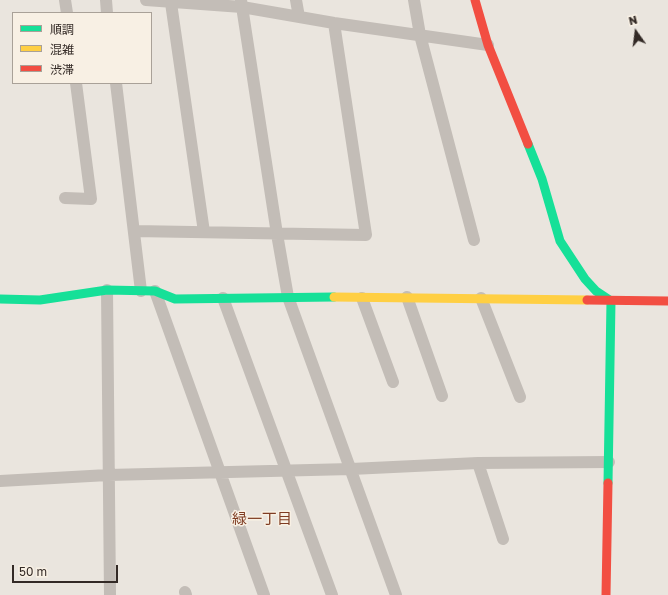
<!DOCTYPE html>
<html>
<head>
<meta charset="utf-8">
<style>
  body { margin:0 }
  #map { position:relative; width:668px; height:595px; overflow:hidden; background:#eae5de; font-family:"Golos Text","Noto Sans JP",sans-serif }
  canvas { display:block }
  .legend { position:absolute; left:12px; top:12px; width:140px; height:72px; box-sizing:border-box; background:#f8f0e4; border:1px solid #a9a198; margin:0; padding:5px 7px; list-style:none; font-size:12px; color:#332a26 }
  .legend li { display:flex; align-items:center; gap:8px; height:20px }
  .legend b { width:20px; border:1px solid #a9a198 }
  .north { position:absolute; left:616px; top:12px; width:40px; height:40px; -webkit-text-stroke:3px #f8f0e4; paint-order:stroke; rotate:346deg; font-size:11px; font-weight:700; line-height:16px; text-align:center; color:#332a26 }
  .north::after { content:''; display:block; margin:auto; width:14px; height:18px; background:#332a26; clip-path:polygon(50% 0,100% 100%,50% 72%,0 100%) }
  .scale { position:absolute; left:12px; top:565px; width:106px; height:18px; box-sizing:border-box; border:2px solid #332a26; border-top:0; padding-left:5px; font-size:12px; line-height:14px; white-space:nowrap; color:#332a26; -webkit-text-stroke:3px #f8f0e4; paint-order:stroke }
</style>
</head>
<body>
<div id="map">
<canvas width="668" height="595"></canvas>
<ul class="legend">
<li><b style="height:5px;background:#16e098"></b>順調</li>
<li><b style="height:5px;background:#ffcf43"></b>混雑</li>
<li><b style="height:5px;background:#f24e42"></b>渋滞</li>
</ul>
<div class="north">N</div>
<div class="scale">50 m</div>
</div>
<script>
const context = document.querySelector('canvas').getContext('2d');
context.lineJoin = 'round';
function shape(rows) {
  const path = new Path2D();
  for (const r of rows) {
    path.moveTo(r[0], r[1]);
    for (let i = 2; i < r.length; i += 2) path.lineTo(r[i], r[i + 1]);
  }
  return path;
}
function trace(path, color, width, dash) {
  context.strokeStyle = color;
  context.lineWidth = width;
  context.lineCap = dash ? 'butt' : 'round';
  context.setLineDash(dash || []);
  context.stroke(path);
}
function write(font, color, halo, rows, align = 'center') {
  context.font = font + ' "Golos Text","Noto Sans JP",sans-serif';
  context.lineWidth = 3;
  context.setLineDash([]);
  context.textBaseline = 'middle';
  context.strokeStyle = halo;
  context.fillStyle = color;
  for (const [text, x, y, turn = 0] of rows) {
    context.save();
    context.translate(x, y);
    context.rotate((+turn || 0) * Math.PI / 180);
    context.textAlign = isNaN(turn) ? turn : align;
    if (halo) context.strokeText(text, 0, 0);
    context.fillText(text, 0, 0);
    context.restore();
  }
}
trace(shape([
  [65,0,67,13],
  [106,0,107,13],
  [146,0,242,7,334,23,488,45],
  [241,0,277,234,288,297,396,595],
  [296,0,299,17],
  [414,0,420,35,474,240],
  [171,3,204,232],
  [116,83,141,291],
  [65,198,91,199,76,83],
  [134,231,366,235,334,23],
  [107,290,110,595],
  [155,291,264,595],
  [407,297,442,396],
  [223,298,332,595],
  [362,298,393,382],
  [481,298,520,397],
  [478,463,503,539],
  [0,481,108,475,351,469,478,463,609,462],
  [185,592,186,595]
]), '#c3bdb7', 12);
trace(shape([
  [528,144,542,179,560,241,585,279,596,291,611,301,608,483],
  [0,299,40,300,107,290,155,291,175,299,334,297]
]), '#16e098', 9);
trace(shape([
  [334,297,587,300]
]), '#ffcf43', 9);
trace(shape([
  [475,0,488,45,528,144],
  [587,300,668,301],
  [606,595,608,483]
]), '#f24e42', 9);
write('15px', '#7f3c22', '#f8f0e4', [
  ["緑一丁目",262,519]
]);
</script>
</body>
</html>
